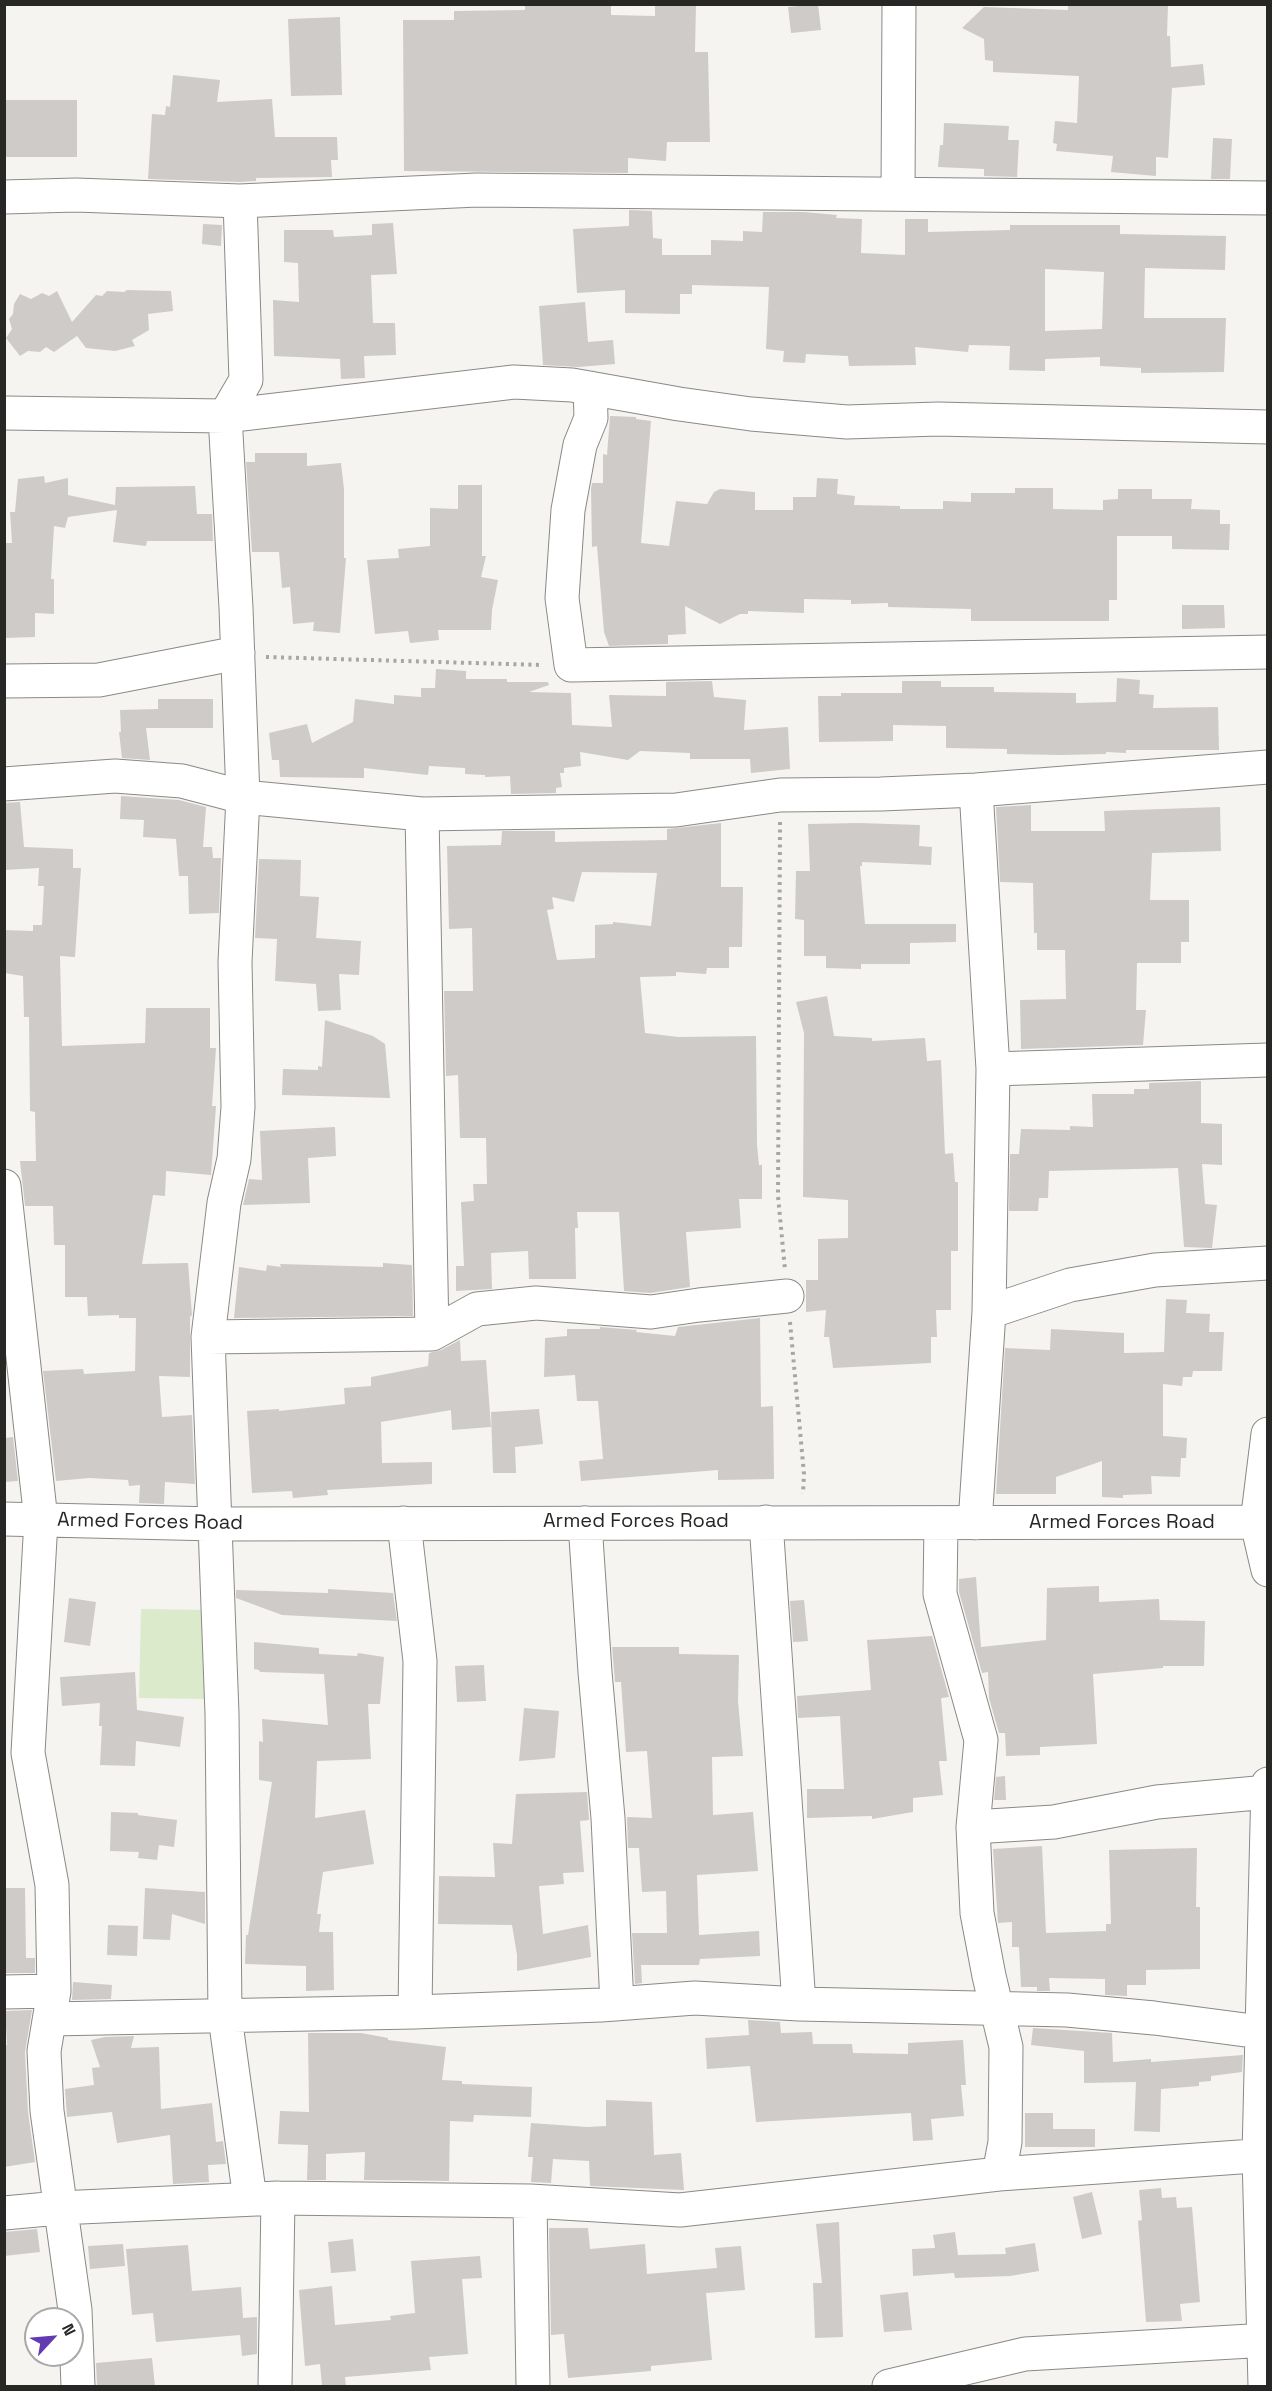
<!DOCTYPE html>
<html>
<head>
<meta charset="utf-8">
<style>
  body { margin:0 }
  #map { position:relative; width:1272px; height:2391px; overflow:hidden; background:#f6f4f1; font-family:"Space Grotesk",sans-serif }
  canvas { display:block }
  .frame { position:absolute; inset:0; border:6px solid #272725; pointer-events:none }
  .north { position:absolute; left:24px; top:2307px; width:60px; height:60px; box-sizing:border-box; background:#fff; border:2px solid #a9a9a8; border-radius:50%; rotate:64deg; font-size:16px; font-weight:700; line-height:24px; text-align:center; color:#272725 }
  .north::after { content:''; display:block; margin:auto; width:21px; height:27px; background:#623ab2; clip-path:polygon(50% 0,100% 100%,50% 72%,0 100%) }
</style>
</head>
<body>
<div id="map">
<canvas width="1272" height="2391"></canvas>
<div class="frame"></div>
<div class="north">N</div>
</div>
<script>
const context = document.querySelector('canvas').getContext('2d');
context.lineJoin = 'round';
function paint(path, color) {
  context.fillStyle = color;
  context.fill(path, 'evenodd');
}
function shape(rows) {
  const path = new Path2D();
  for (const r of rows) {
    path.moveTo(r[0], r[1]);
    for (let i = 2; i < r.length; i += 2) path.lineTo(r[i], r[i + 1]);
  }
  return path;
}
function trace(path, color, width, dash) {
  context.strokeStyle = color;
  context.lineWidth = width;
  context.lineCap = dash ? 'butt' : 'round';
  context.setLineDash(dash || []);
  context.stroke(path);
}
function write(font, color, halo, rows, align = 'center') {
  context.font = font + ' "Space Grotesk",sans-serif';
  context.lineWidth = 5;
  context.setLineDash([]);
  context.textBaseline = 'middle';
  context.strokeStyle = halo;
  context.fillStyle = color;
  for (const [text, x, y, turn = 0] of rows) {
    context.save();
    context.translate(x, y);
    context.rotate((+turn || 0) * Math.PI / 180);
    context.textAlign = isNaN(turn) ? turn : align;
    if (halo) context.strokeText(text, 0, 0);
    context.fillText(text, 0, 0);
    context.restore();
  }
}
paint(shape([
  [141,1609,208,1610,207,1699,139,1698]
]), '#daeacb');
paint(shape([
  [525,4,611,4,611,15,655,16,655,5,696,4,695,52,708,52,710,142,667,142,666,161,628,158,628,173,404,171,403,20,454,20,454,11,525,10],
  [818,4,821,30,791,33,788,7],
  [1068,4,1168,4,1167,36,1170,36,1171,67,1203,64,1205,85,1172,88,1168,158,1156,157,1156,176,1111,172,1113,156,1056,151,1057,144,1053,143,1055,121,1077,123,1079,76,993,72,993,61,985,60,984,39,962,28,984,7,1068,10],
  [340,17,342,95,291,96,288,19],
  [173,75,220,80,217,102,272,99,275,137,337,137,338,160,331,160,332,177,256,178,256,181,240,182,148,179,152,114,165,115,166,106,170,107],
  [4,100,77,100,77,157,4,157],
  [944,123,1009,126,1008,140,1019,140,1017,177,984,176,984,169,938,167,940,145,943,145],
  [1213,138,1232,139,1230,179,1211,179],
  [629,210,652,211,653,238,662,239,662,255,711,255,711,240,743,241,743,231,762,232,763,212,804,212,837,215,836,218,862,219,861,253,905,255,905,219,928,219,928,232,1010,230,1010,225,1120,225,1120,234,1226,236,1225,270,1145,268,1144,318,1226,318,1224,372,1141,373,1141,368,1100,366,1100,357,1045,359,1045,371,1009,370,1010,346,969,345,968,352,915,347,916,365,849,366,848,356,806,354,805,363,783,362,784,351,766,349,769,287,692,285,692,294,680,294,680,314,625,313,625,290,577,293,573,229,629,226],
  [1045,269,1104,272,1102,329,1045,331],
  [393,223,397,274,371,275,373,323,395,323,396,355,364,356,365,378,341,379,340,359,274,356,273,300,299,302,298,263,284,262,284,230,333,230,334,237,372,235,372,224],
  [203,224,222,225,221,246,202,244],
  [127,290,171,291,173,311,148,314,149,330,132,340,135,346,115,351,86,348,77,336,54,352,46,347,40,352,28,351,20,356,6,338,12,329,9,319,13,314,14,304,20,294,31,299,42,293,49,296,57,291,72,322,96,295,102,296,107,291,124,292],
  [585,302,588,342,613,340,615,364,578,367,543,365,539,306],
  [610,416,636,417,636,419,651,421,641,543,669,546,676,501,707,504,714,492,720,489,755,492,755,510,793,510,793,497,816,497,817,478,838,479,837,494,855,496,854,505,900,506,900,509,943,509,943,501,971,502,971,493,1015,493,1015,488,1053,488,1053,509,1103,510,1103,500,1118,499,1118,489,1152,489,1152,499,1192,499,1191,509,1220,510,1220,524,1230,524,1229,550,1172,549,1172,536,1117,536,1117,600,1109,600,1109,621,971,621,971,609,888,607,888,603,851,604,851,600,804,599,804,613,748,611,748,614,740,614,720,624,685,606,686,634,668,635,668,644,609,646,604,632,597,546,592,547,591,489,592,483,603,483,603,454,607,455],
  [255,453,307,453,307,466,341,463,344,489,344,558,346,558,340,633,313,631,314,622,293,624,290,587,282,588,279,552,252,552,246,462,255,462],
  [44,476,45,483,68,478,68,495,115,505,116,487,195,486,197,514,212,514,213,541,147,541,146,546,113,542,117,510,68,517,65,528,54,526,51,579,54,579,54,614,35,613,35,637,4,638,4,543,12,543,10,512,15,512,18,479],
  [458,485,482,485,482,556,486,556,481,577,498,580,492,610,491,630,438,630,439,640,410,643,408,631,375,634,367,560,399,558,398,549,430,546,430,508,458,509],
  [1182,605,1224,605,1225,628,1182,629],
  [436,669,466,671,466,679,507,679,507,682,548,682,549,685,529,692,571,693,572,725,612,727,609,695,666,696,666,682,712,681,714,697,746,700,744,730,788,727,790,769,751,773,750,759,690,759,690,753,640,751,628,760,580,752,581,766,564,768,564,773,560,773,562,787,556,788,556,793,511,794,510,776,485,777,485,775,465,774,465,768,429,766,428,775,364,768,364,778,280,777,279,760,272,760,269,733,307,724,312,743,353,722,355,699,394,704,394,695,421,697,421,688,435,688],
  [1117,678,1140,680,1139,694,1154,695,1153,708,1218,707,1219,750,1126,750,1126,753,1106,752,1106,754,1060,755,1007,754,1007,749,946,748,946,726,893,725,893,741,819,742,818,696,841,696,841,693,902,693,902,681,941,681,941,687,994,687,994,692,1076,693,1076,703,1116,702],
  [158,699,213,699,213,728,146,728,150,760,122,758,119,732,121,732,120,710,158,709],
  [121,796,179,800,206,807,203,847,212,847,213,858,221,858,219,913,189,914,188,876,179,876,176,839,143,837,144,820,120,819],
  [20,802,24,847,73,849,73,868,81,868,75,957,60,956,62,1046,145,1043,146,1008,210,1008,210,1048,216,1048,212,1106,216,1106,211,1175,166,1171,165,1196,153,1195,142,1264,188,1263,192,1315,190,1317,190,1377,159,1376,162,1417,192,1415,195,1484,165,1482,164,1504,139,1503,140,1485,129,1486,128,1480,89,1478,56,1481,43,1371,83,1369,84,1374,135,1371,136,1318,119,1318,119,1315,88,1316,87,1297,65,1297,65,1245,54,1245,53,1206,25,1206,20,1161,36,1161,35,1112,30,1111,29,1017,24,1017,23,976,4,973,4,930,33,931,33,925,42,925,44,886,38,886,39,868,4,870,4,803],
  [1031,805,1031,831,1105,831,1104,811,1220,807,1221,851,1152,853,1150,900,1189,900,1189,942,1181,942,1181,963,1137,963,1136,1010,1146,1010,1143,1045,1021,1049,1020,1000,1066,999,1065,950,1037,950,1037,933,1034,933,1033,883,1000,882,996,807],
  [721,823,721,887,743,887,742,947,729,947,729,968,707,968,706,974,676,972,676,976,640,977,645,1033,678,1037,756,1036,757,1145,759,1165,762,1165,762,1199,739,1199,741,1228,686,1232,690,1287,650,1293,624,1291,619,1212,577,1212,578,1228,575,1228,576,1279,529,1279,528,1251,491,1253,492,1289,456,1291,456,1266,464,1266,461,1202,474,1201,473,1184,487,1184,486,1138,460,1138,458,1075,446,1076,444,991,473,991,472,928,449,929,447,846,501,845,502,831,555,831,555,842,667,840,667,829],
  [582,872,657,873,651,926,613,922,613,924,595,925,595,958,557,960,547,910,554,909,552,897,574,902],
  [859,823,920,825,919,846,932,847,931,865,862,862,862,866,860,866,865,924,956,924,956,942,910,943,910,964,861,964,861,969,826,968,826,956,804,956,804,920,795,919,796,871,810,871,808,824],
  [259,859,301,860,300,896,319,897,316,938,361,941,359,975,339,974,341,1010,318,1011,316,984,275,981,277,939,255,938],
  [827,996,834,1036,872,1038,872,1041,925,1038,927,1061,941,1060,945,1154,953,1153,955,1182,958,1182,958,1251,951,1251,951,1310,936,1310,937,1337,931,1337,931,1363,833,1368,829,1337,824,1337,826,1310,806,1312,806,1280,818,1280,818,1239,848,1238,848,1200,803,1197,804,1033,796,1002],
  [325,1020,373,1036,385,1044,390,1098,282,1095,283,1069,318,1070,318,1066,322,1067],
  [1201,1081,1201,1123,1222,1124,1222,1165,1202,1164,1205,1204,1217,1205,1212,1248,1184,1247,1178,1168,1049,1171,1048,1198,1039,1198,1038,1211,1009,1211,1010,1154,1019,1154,1021,1129,1070,1130,1070,1126,1093,1127,1092,1094,1134,1094,1134,1089,1149,1089,1149,1083],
  [335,1127,336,1156,308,1158,310,1203,243,1205,249,1179,262,1180,260,1131],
  [383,1263,412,1265,413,1316,234,1318,239,1267,266,1271,267,1265,281,1267,280,1264,383,1267],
  [1166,1299,1187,1300,1186,1313,1210,1314,1209,1332,1224,1332,1222,1371,1193,1371,1192,1377,1183,1377,1182,1386,1163,1384,1163,1436,1187,1438,1186,1458,1181,1458,1180,1477,1151,1476,1152,1494,1123,1495,1123,1498,1102,1497,1102,1461,1056,1477,1056,1494,996,1494,1005,1348,1050,1350,1051,1329,1124,1333,1124,1353,1164,1352],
  [760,1318,761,1407,773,1406,774,1479,718,1480,718,1470,581,1481,579,1461,603,1459,598,1401,577,1401,575,1375,544,1377,545,1338,567,1336,567,1329,600,1329,600,1327,637,1330,636,1332,675,1336,678,1327],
  [460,1340,461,1361,486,1360,491,1427,452,1430,451,1410,381,1422,382,1463,432,1462,432,1484,327,1490,328,1495,293,1498,292,1491,252,1493,247,1411,279,1409,279,1411,345,1404,344,1388,371,1386,371,1377,428,1366,429,1353,441,1350],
  [539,1409,543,1444,515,1447,516,1473,493,1473,491,1412],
  [13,1437,18,1481,4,1482,4,1438],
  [976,1577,981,1647,1046,1640,1047,1588,1099,1586,1099,1602,1159,1599,1160,1620,1205,1621,1204,1666,1163,1666,1163,1668,1093,1674,1097,1744,1040,1747,1040,1755,1006,1756,1005,1733,999,1733,989,1698,988,1672,982,1673,959,1592,959,1579],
  [328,1589,393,1593,397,1621,282,1615,236,1598,236,1590,328,1593],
  [69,1598,96,1602,90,1646,64,1642],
  [804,1600,808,1641,793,1642,790,1601],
  [932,1636,949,1697,941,1698,947,1761,939,1761,943,1795,913,1798,913,1812,872,1819,872,1816,807,1818,807,1789,844,1789,840,1716,798,1718,797,1696,871,1690,867,1640],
  [254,1642,319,1648,319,1654,357,1656,358,1653,384,1657,380,1704,368,1704,371,1759,317,1761,315,1818,365,1810,374,1864,323,1872,317,1914,321,1914,319,1932,333,1932,334,1990,306,1991,306,1966,245,1964,246,1935,248,1935,272,1782,259,1780,259,1741,263,1742,262,1719,328,1725,324,1674,260,1672,259,1670,254,1669],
  [612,1647,679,1647,679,1654,739,1655,738,1701,743,1756,712,1757,713,1815,753,1812,758,1871,697,1875,699,1935,759,1931,760,1956,700,1959,699,1965,641,1965,642,1983,635,1984,632,1933,667,1933,666,1891,642,1892,639,1848,628,1848,627,1817,652,1818,647,1751,626,1752,621,1682,615,1682],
  [484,1665,486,1701,457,1702,455,1666],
  [135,1672,137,1710,184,1717,180,1747,136,1741,135,1766,100,1765,102,1726,99,1726,100,1703,62,1706,60,1677],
  [524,1708,559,1711,555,1758,519,1761],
  [1005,1776,1006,1800,994,1800,996,1777],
  [587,1792,589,1820,580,1821,584,1872,563,1873,564,1884,539,1886,543,1934,588,1925,591,1957,517,1971,517,1955,512,1925,438,1924,439,1876,495,1877,493,1843,512,1844,516,1794],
  [111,1812,138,1813,138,1815,177,1820,174,1847,159,1845,157,1860,138,1858,139,1852,110,1851],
  [1042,1846,1046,1933,1106,1931,1106,1924,1111,1924,1109,1850,1197,1848,1196,1907,1200,1907,1200,1969,1146,1970,1146,1985,1127,1985,1127,1996,1105,1995,1105,1979,1049,1978,1050,1991,1037,1991,1037,1987,1021,1987,1019,1947,1012,1947,1012,1922,998,1923,993,1849],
  [4,1888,25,1888,26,1958,35,1958,35,1973,4,1973],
  [145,1888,205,1892,205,1924,172,1914,170,1940,143,1939],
  [108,1925,138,1926,137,1956,107,1955],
  [73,1982,112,1985,111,1999,72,2000],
  [32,2010,25,2052,28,2112,35,2162,4,2167,4,2045,7,2045,5,2011],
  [748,2020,780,2022,781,2033,812,2032,813,2044,852,2044,853,2053,908,2054,908,2043,963,2040,966,2085,961,2085,964,2116,931,2119,933,2140,913,2141,911,2113,756,2122,750,2066,707,2069,705,2038,749,2035],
  [1033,2028,1112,2033,1113,2062,1151,2059,1151,2062,1243,2055,1242,2072,1211,2076,1211,2081,1199,2082,1199,2086,1161,2089,1160,2132,1134,2131,1136,2082,1084,2083,1084,2051,1031,2045],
  [308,2033,361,2033,388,2038,388,2040,446,2047,442,2080,462,2081,462,2084,532,2087,531,2117,474,2115,473,2122,450,2121,449,2181,364,2180,365,2152,326,2154,326,2180,307,2180,308,2145,278,2144,280,2111,309,2112],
  [134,2036,131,2048,159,2047,161,2109,212,2103,216,2142,223,2141,226,2164,208,2165,209,2182,173,2184,170,2135,117,2143,112,2112,67,2117,65,2089,94,2085,92,2068,100,2067,91,2040,105,2037],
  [606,2100,652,2102,654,2155,681,2153,684,2190,590,2186,589,2161,553,2159,551,2183,531,2182,533,2157,528,2157,531,2123,587,2127,606,2126],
  [1025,2113,1053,2113,1053,2129,1095,2129,1095,2147,1025,2147],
  [1161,2188,1162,2198,1176,2197,1177,2208,1192,2207,1200,2302,1180,2304,1182,2321,1146,2322,1138,2221,1142,2220,1139,2190],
  [1092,2192,1102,2234,1082,2239,1073,2197],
  [839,2222,843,2337,815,2338,813,2283,822,2283,816,2224],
  [549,2228,588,2228,590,2249,645,2244,647,2274,717,2268,715,2248,741,2246,745,2290,706,2293,712,2360,651,2366,651,2371,568,2378,564,2334,551,2335],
  [37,2229,40,2252,4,2256,4,2232],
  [955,2232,958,2255,1006,2254,1005,2248,1035,2243,1039,2271,1010,2276,955,2278,954,2273,913,2276,912,2249,935,2248,933,2235],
  [353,2239,356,2271,331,2273,328,2242],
  [123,2244,125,2266,90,2269,88,2246],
  [188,2245,192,2291,241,2287,243,2318,257,2317,257,2354,242,2356,240,2335,156,2342,153,2313,132,2315,126,2249],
  [480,2256,482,2278,462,2279,468,2354,429,2357,431,2370,345,2377,346,2386,322,2386,320,2364,305,2366,299,2290,332,2286,335,2325,391,2320,390,2316,415,2313,411,2261],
  [908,2292,912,2330,884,2332,880,2295],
  [152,2358,155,2386,97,2386,96,2363]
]), '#cecbc9');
const minor = shape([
  [898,194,899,4],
  [4,197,76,195,240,201,477,190,1268,198],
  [240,201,246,380,225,416,236,608,243,797,235,962,238,1107,234,1159,224,1203,208,1337,222,1714,225,2017,250,2199],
  [590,388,591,418,580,445,568,510,562,598,571,665,1268,652],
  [4,413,225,416,514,382,572,385,679,404,751,414,847,422,938,419,1268,427],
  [4,681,99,680,238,653],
  [4,784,115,776,182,781,243,797,422,814,676,810,780,795,881,794,976,790,1268,767],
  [422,814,432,1334],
  [993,1069,1268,1060],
  [4,1186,41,1520,28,1753,52,1885,54,1991,44,2051,47,2111,75,2310,78,2386],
  [989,1312,1070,1285,1155,1270,1268,1263],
  [208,1337,432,1334,477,1309,536,1303,651,1312,699,1305,787,1296],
  [1268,1434,1257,1523,1268,1570],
  [4,1519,216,1524,1268,1522],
  [766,1522,799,2004],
  [404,1523,420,1661,415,2012],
  [585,1523,595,1672,608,1818,617,2004],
  [941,1523,940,1594,981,1740,973,1827,977,1913,989,1976,1006,2047,1005,2142,999,2174],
  [975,1523,989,1312,993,1069,976,790],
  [973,1827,1054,1822,1157,1802,1268,1792],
  [4,1992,54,1991],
  [50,2019,415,2012,601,2005,695,1998,799,2004,1067,2010,1154,2018,1268,2033],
  [530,2201,533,2386],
  [4,2213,59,2208,278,2198,530,2201,680,2210,999,2174,1268,2155],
  [275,2386,278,2198],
  [889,2386,1025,2354,1268,2340],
  [1265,2386,1259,2155,1268,1784]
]);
trace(minor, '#8b8986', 35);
trace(shape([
  [266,657,543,665],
  [780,822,778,1196,785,1270],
  [790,1322,804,1474,803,1494]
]), '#a7a6a3', 4, [3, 4.5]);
trace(minor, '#fff', 33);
write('20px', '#272725', '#fff', [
  ["Armed Forces Road",150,1522,1],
  ["Armed Forces Road",636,1522],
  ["Armed Forces Road",1122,1523]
]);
</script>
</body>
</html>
